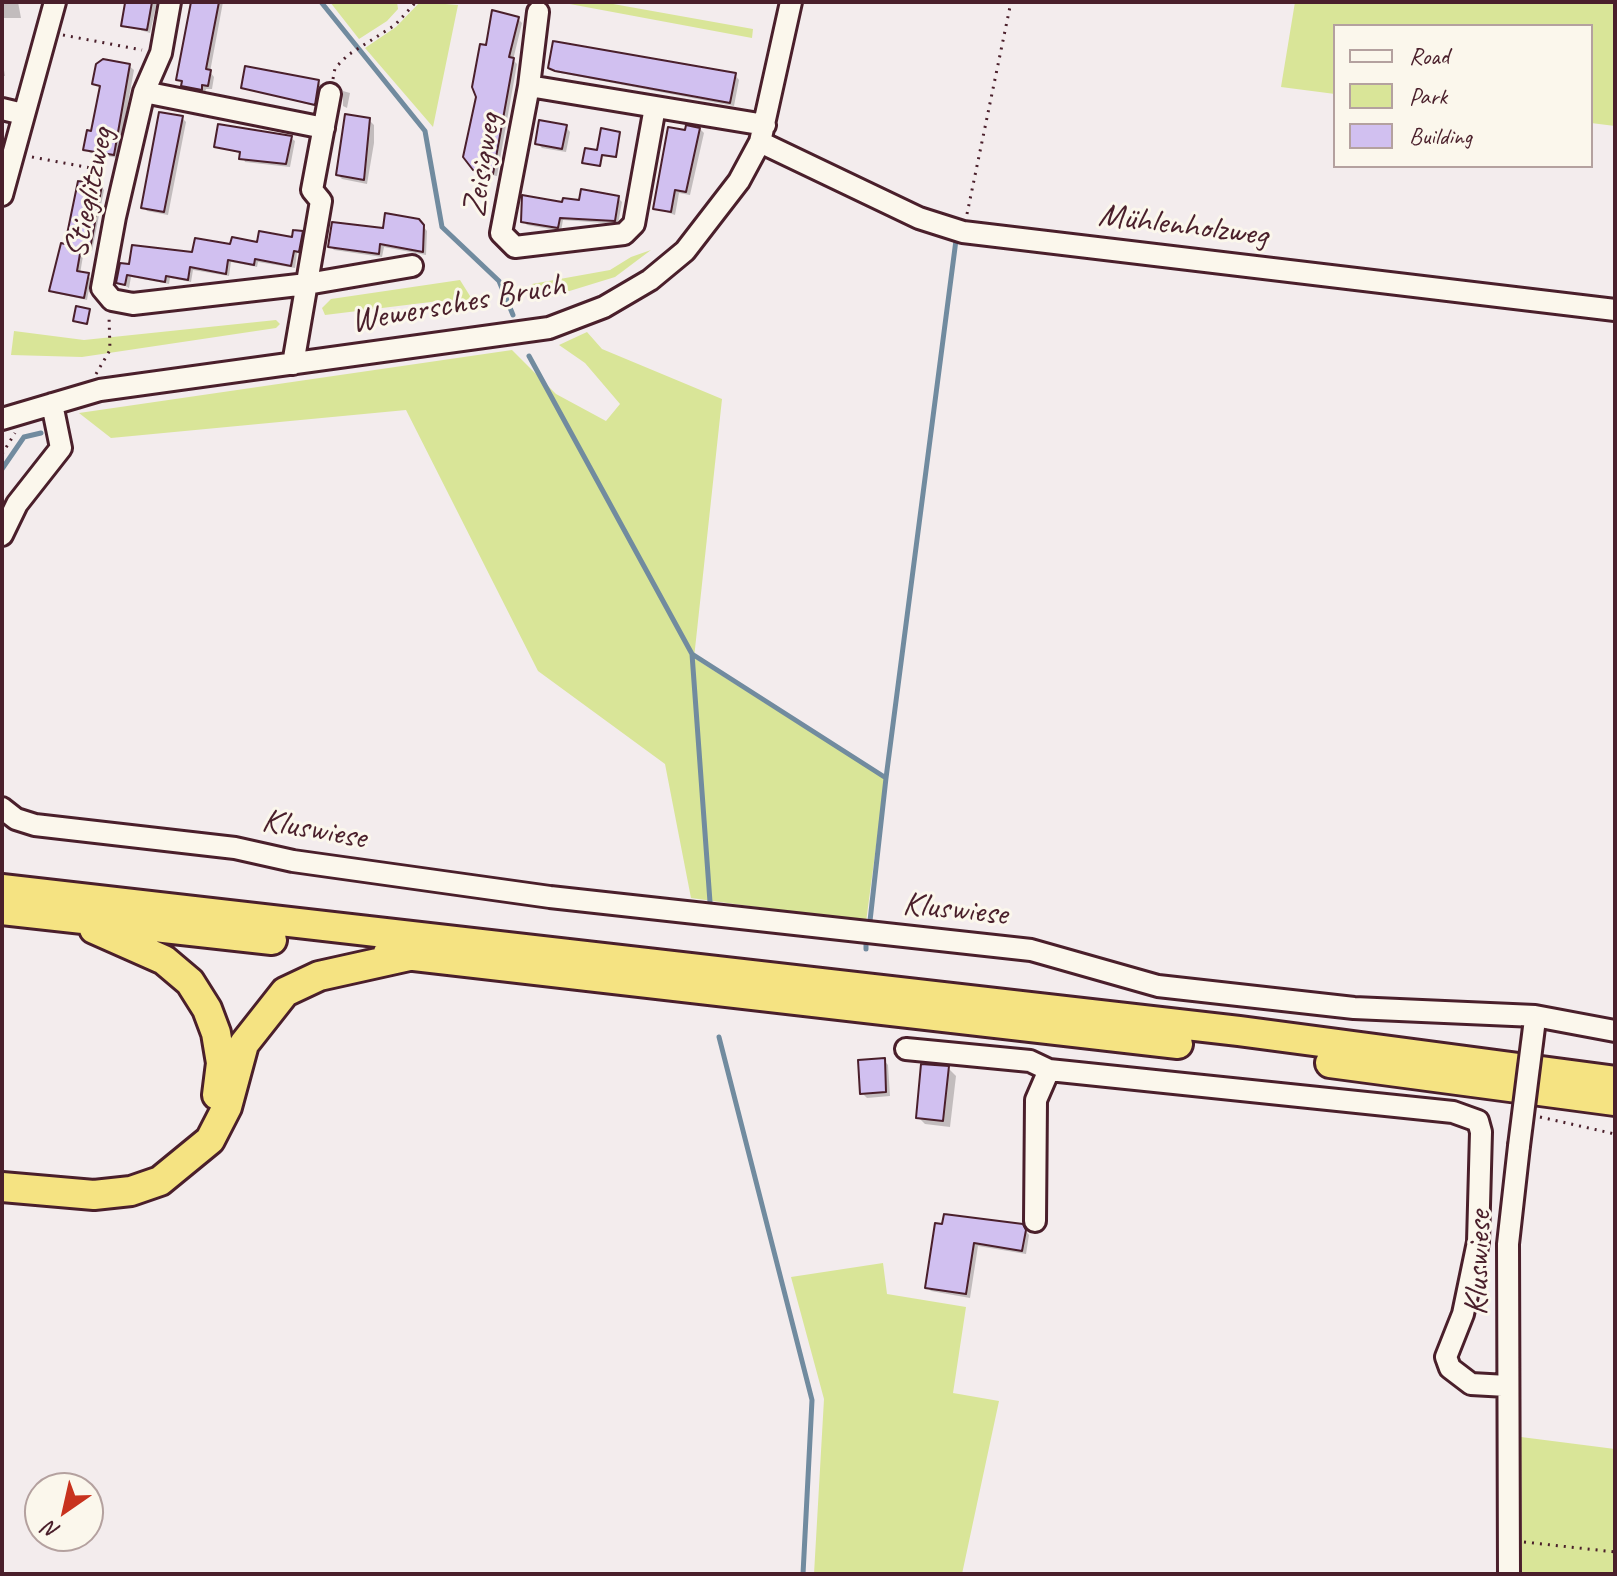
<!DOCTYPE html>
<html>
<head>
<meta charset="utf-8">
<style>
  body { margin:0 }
  #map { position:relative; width:1617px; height:1576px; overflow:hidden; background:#f3eced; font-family:Caveat,sans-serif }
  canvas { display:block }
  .frame { position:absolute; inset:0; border:4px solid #4a1f2b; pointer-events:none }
  .legend { position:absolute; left:1333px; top:24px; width:260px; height:144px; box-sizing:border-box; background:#fbf7ec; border:2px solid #b4a19f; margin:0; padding:10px 14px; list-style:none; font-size:24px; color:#4a1f2b }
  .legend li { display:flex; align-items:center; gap:16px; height:40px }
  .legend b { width:40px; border:2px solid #b4a19f }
  .north { position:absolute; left:24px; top:1472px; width:80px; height:80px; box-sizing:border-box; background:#fbf7ec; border:2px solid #b4a19f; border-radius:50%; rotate:214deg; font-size:22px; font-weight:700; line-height:32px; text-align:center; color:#4a1f2b }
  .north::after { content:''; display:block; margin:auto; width:28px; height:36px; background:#c8321e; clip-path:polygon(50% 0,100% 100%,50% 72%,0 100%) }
</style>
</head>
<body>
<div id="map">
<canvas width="1617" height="1576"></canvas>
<div class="frame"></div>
<ul class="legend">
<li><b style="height:10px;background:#fbf7ec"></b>Road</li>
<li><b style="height:22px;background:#d9e598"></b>Park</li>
<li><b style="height:22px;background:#d1c0f0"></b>Building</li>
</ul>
<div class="north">N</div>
</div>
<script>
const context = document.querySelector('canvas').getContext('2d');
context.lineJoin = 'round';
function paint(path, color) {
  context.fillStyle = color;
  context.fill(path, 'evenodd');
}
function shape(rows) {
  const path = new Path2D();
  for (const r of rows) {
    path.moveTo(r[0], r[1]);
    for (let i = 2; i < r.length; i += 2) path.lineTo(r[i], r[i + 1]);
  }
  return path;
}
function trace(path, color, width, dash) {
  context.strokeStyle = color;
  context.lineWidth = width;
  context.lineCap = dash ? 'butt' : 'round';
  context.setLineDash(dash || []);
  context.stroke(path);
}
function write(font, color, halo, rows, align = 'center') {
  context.font = font + ' Caveat,sans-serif';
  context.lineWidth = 6;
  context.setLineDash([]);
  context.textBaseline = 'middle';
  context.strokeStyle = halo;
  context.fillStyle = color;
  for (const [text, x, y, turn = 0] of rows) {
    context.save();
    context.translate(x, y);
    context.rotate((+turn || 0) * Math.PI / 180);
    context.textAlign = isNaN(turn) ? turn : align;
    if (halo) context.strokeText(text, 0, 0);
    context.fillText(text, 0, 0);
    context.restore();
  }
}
paint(shape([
  [330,2,397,2,398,9,387,21,359,39],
  [420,2,458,5,433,127,365,48,396,27],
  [559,2,602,2,753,29,752,38],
  [1295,2,1615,2,1615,126,1591,123,1591,26,1335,26,1335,94,1281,87],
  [651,250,615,277,537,301,532,284,610,270,631,257],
  [460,280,475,304,439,301,325,315,322,308,331,299],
  [276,320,280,324,276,328,82,357,11,355,14,331,84,340],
  [587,332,602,349,722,399,694,658,885,779,866,922,691,898,665,764,538,671,406,410,111,438,79,413,512,350,556,394,606,421,620,404,585,363,559,345],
  [883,1263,887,1294,966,1307,953,1393,999,1401,962,1574,814,1574,824,1399,791,1277],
  [1521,1437,1615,1449,1615,1574,1522,1574]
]), '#d9e598');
paint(shape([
  [2,2,18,2,21,18,2,18],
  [126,2,157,2,150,33,123,25],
  [193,2,223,2,210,72,214,77,212,89,206,89,205,93,188,90,179,80],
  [518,19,522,23,513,60,517,64,497,176,479,173,465,156,466,143,478,97],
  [2,58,5,76,2,76],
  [129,66,134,70,118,158,90,153,86,149,93,133,101,88,94,84],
  [550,67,735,75,739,80,734,106,555,72],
  [318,82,322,86,318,107,243,87],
  [343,91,350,93,347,108,343,106],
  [182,118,186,122,168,215,147,211,143,207],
  [369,120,374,125,374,143,367,184,342,179,338,175],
  [566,127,570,132,566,152,542,148,537,143],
  [670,129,700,129,704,133,690,195,679,193,675,215,655,208],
  [619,134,617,158,603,156,601,167,584,162],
  [291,138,295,141,290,167,245,162,242,154,216,146],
  [101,187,104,190,92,251,84,250,80,274,91,278,87,300,54,293,51,290,66,246],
  [618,198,622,202,618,224,563,220,561,231,527,225,523,221,564,204],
  [423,226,427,231,426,255,384,247,382,257,334,250,330,246,384,230],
  [302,233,305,237,302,254,297,253,295,268,258,262,257,267,231,262,229,276,193,270,191,282,170,278,169,284,131,277,129,288,118,282,130,267,232,246,294,239],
  [884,1060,888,1065,890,1096,867,1098,862,1093],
  [948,1068,956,1076,950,1127,925,1124,918,1117],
  [936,1225,1022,1226,1029,1235,1026,1254,978,1246,970,1298,931,1291,927,1287]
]), '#0003');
trace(shape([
  [321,2,425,131,442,227,499,281,513,315],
  [529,356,692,654,710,902],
  [2,469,24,437,41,433],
  [692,654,886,778,870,921],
  [886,778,956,240],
  [866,949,866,939],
  [719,1037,812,1400,803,1574]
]), '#718b9f', 5);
const building = shape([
  [152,2,147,30,121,26,125,3,152,2],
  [191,2,219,2,206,69,211,70,208,86,202,85,202,90,181,86,182,81,176,80,191,2],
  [492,10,519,17,509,57,514,58,493,174,473,170,463,157,476,97,472,87,480,44,486,45,492,10],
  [553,41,736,73,730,103,555,71,548,68,553,41],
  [103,59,130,64,114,155,83,150,87,130,91,131,100,86,92,84,96,64,103,59],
  [245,66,319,80,315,105,241,88,245,66],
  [159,112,183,116,164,212,141,208,159,112],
  [345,114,370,118,364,180,336,175,345,114],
  [539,120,567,125,562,149,535,144,539,120],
  [218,124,292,136,286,164,239,159,240,152,214,147,218,124],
  [686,125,700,128,686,192,675,190,671,212,653,209,668,127,685,130,686,125],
  [601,128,620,132,616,157,602,155,600,166,582,163,585,148,597,150,601,128],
  [78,181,102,185,90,249,81,248,77,271,89,273,84,298,49,291,61,243,65,244,78,181],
  [581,189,619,196,615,221,560,218,558,228,521,222,522,195,562,202,563,198,579,200,581,189],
  [385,213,419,219,424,225,423,252,380,244,379,254,328,247,332,222,383,228,385,213],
  [293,230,303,231,299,252,294,251,291,266,255,259,254,265,228,260,226,274,190,267,188,280,166,276,165,282,127,275,125,285,116,283,120,263,129,264,132,245,192,252,195,238,230,244,232,237,257,242,259,231,292,237,293,230],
  [76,306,90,309,87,324,73,321,76,306],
  [885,1058,886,1092,860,1094,858,1060,885,1058],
  [921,1064,949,1066,943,1121,916,1118,921,1064],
  [944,1214,1023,1224,1026,1230,1022,1251,974,1243,966,1294,925,1288,935,1223,942,1224,944,1214]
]);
paint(building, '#d1c0f0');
trace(building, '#4a1f2b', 2);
const minor = shape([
  [170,2,161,53,144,92,115,217,102,288,112,300,133,304,307,284,412,266],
  [538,12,529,86,501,233,515,247,624,234,634,224,655,107],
  [529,86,765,125],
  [144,92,324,128],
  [2,109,23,114],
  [760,142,919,218,963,232,1615,310],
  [2,195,55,2],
  [293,364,321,201,312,190,330,94],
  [2,419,100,390,549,328,604,307,650,280,685,251,739,181,760,142,791,2],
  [2,535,17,504,61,448,52,404],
  [2,808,16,819,35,825,235,848,293,861,550,897,1031,950,1158,986,1354,1008,1535,1016,1615,1031],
  [906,1049,1030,1061,1049,1070,1453,1112,1478,1121,1481,1132,1478,1242,1463,1314,1446,1357,1450,1368,1471,1384,1507,1386],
  [1035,1221,1036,1100,1049,1070],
  [1509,1574,1508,1244,1519,1146]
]);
const highway = shape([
  [2,889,1239,1031,1615,1081],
  [2,910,272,940],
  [94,929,164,960,190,982,207,1009,216,1033,221,1063,217,1095],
  [388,953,1178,1044],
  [1330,1063,1615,1101],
  [2,1187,94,1195,131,1191,160,1181,210,1140,227,1107,244,1044,285,992,319,976,409,956]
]);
trace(minor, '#4a1f2b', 26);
trace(highway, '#4a1f2b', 34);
trace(shape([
  [63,35,142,50],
  [333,79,335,68,348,55,395,25,416,2],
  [32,157,107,171],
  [967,214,1011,2],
  [96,374,110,350,109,317],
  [2,454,15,433],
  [1540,1117,1615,1134],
  [1524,1542,1615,1552]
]), '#4a1f2b', 3, [2, 6]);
trace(minor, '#fbf7ec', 20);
trace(highway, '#f5e382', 28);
const minorBridge = shape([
  [1519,1146,1534,1027]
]);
trace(minorBridge, '#4a1f2b', 26, []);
trace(minorBridge, '#fbf7ec', 20);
write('34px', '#4a1f2b', '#fbf7ec', [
  ["Zeisigweg",483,165,-81],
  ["Stieglitzweg",90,193,-78],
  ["Mühlenholzweg",1183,226,7],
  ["Wewersches Bruch",458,304,-10],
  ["Kluswiese",314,830,10],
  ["Kluswiese",955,910,6],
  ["Kluswiese",1479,1263,-88]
]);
</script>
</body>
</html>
